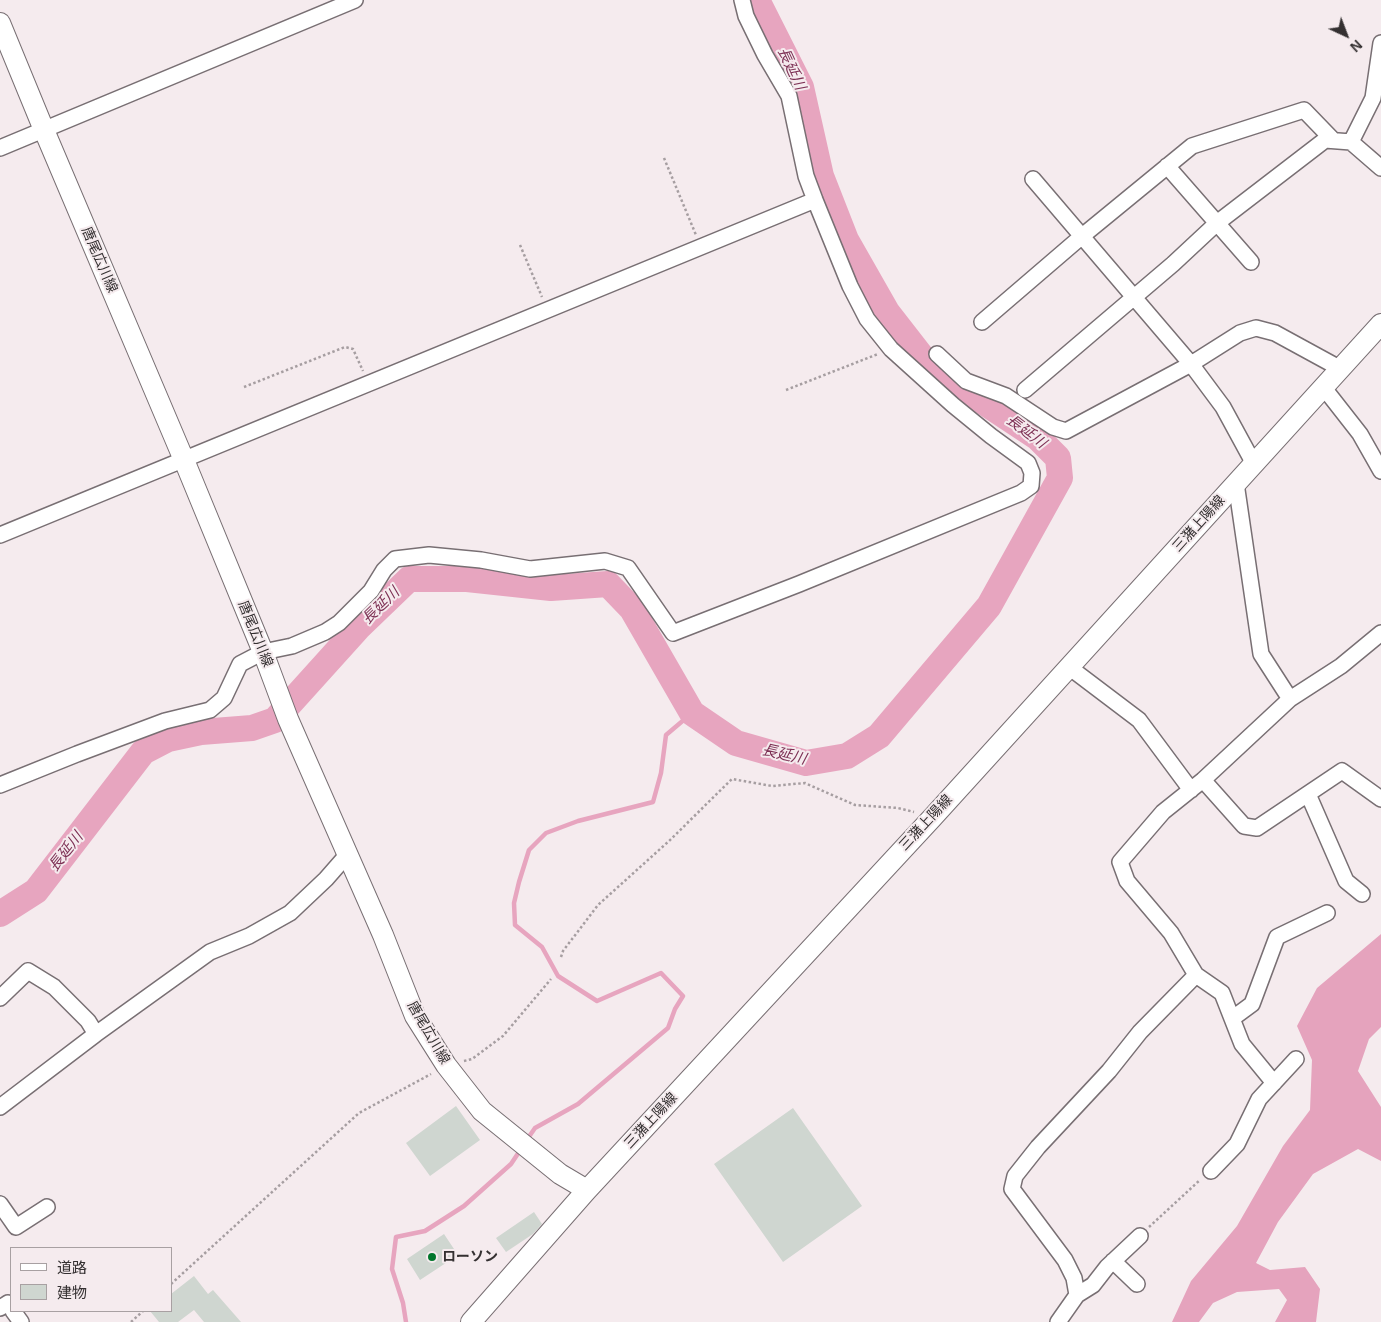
<!DOCTYPE html>
<html>
<head>
<meta charset="utf-8">
<style>
  body { margin:0 }
  #map { position:relative; width:1381px; height:1322px; overflow:hidden; background:#f5ebee; font-family:Arial,"Noto Sans JP",sans-serif }
  canvas { display:block }
  .legend { position:absolute; left:10px; top:1247px; width:162px; height:65px; box-sizing:border-box; background:#f5ebee; border:1px solid #a8a0a2; margin:0; padding:6px 9px; list-style:none; font-size:15px; color:#343031 }
  .legend li { display:flex; align-items:center; gap:10px; height:25px }
  .legend b { width:25px; border:1px solid #a8a0a2 }
  .north { position:absolute; left:1321px; top:10px; width:50px; height:50px; -webkit-text-stroke:4px #f5ebee; paint-order:stroke; rotate:137deg; font-size:14px; font-weight:700; line-height:20px; text-align:center; color:#343031 }
  .north::after { content:''; display:block; margin:auto; width:18px; height:22px; background:#343031; clip-path:polygon(50% 0,100% 100%,50% 72%,0 100%) }
</style>
</head>
<body>
<div id="map">
<canvas width="1381" height="1322"></canvas>
<ul class="legend">
<li><b style="height:6px;background:#fff"></b>道路</li>
<li><b style="height:14px;background:#cfd6d0"></b>建物</li>
</ul>
<div class="north">N</div>
</div>
<script>
const context = document.querySelector('canvas').getContext('2d');
context.lineJoin = 'round';
function paint(path, color) {
  context.fillStyle = color;
  context.fill(path, 'evenodd');
}
function shape(rows) {
  const path = new Path2D();
  for (const r of rows) {
    path.moveTo(r[0], r[1]);
    for (let i = 2; i < r.length; i += 2) path.lineTo(r[i], r[i + 1]);
  }
  return path;
}
function trace(path, color, width, dash) {
  context.strokeStyle = color;
  context.lineWidth = width;
  context.lineCap = dash ? 'butt' : 'round';
  context.setLineDash(dash || []);
  context.stroke(path);
}
function write(font, color, halo, rows, align = 'center') {
  context.font = font + ' Arial,"Noto Sans JP",sans-serif';
  context.lineWidth = 4;
  context.setLineDash([]);
  context.textBaseline = 'middle';
  context.strokeStyle = halo;
  context.fillStyle = color;
  for (const [text, x, y, turn = 0] of rows) {
    context.save();
    context.translate(x, y);
    context.rotate((+turn || 0) * Math.PI / 180);
    context.textAlign = isNaN(turn) ? turn : align;
    if (halo) context.strokeText(text, 0, 0);
    context.fillText(text, 0, 0);
    context.restore();
  }
}
paint(shape([
  [1381,934,1381,1027,1369,1039,1358,1071,1381,1107,1381,1161,1358,1149,1313,1174,1278,1222,1256,1263,1270,1270,1305,1267,1320,1289,1316,1322,1275,1322,1287,1300,1279,1289,1237,1292,1213,1303,1199,1322,1172,1322,1191,1281,1237,1226,1283,1146,1310,1110,1312,1060,1297,1026,1317,988]
]), '#e5a3bd');
trace(shape([
  [526,1141,535,1128,578,1104,668,1028,675,1009,683,996,661,973,597,1001,558,976,542,947,515,925,514,903,519,882,529,850,546,833,578,821,653,802,661,773,666,735,692,713],
  [406,1322,403,1303,392,1269,396,1237,425,1231,464,1206,511,1164,521,1149]
]), '#e7a5bf', 4.5);
trace(shape([
  [0,914,36,891,143,752,168,739,201,732,252,728,275,720,358,628,409,579,467,579,551,588,608,584,632,609,692,713,736,743,806,763,847,756,879,736,989,606,1060,478,1058,458,1038,438,929,366,887,312,846,240,821,176,801,87,757,0]
]), '#e7a5bf', 26);
paint(shape([
  [456,1106,480,1140,430,1176,406,1143],
  [793,1108,862,1206,783,1262,714,1164],
  [534,1212,542,1224,533,1234,506,1252,496,1238],
  [444,1234,458,1255,420,1280,407,1259],
  [194,1276,208,1294,213,1290,241,1322,204,1322,194,1310,178,1322,159,1322,150,1311,171,1311,171,1294]
]), '#cfd6d0');
const minor = shape([
  [1381,43,1373,98,1351,142,1381,168],
  [0,148,355,0],
  [1167,166,1251,262],
  [1033,179,1191,364,1223,407,1254,464],
  [982,322,1081,237,1192,146,1304,110,1333,140],
  [937,354,966,381,1006,396,1053,427,1066,431,1191,364,1240,333,1256,328,1275,333,1341,369],
  [1324,388,1360,434,1381,471],
  [1025,390,1173,264,1217,223,1325,140,1351,142],
  [1236,483,1261,654,1290,699],
  [0,535,815,200],
  [1069,667,1139,720,1191,790],
  [1203,780,1244,826,1257,828,1342,771,1381,799],
  [0,785,77,754,165,721,210,710,224,698,240,664,263,652,292,646,325,632,339,623,371,591,384,570,395,559,429,555,481,560,530,569,605,561,628,568,673,633,799,584,1021,493,1031,486,1032,473,1028,463,991,436,953,405,891,349,867,319,850,286,815,200,806,176,789,96,765,55,746,16,742,0],
  [1308,794,1346,881,1362,894],
  [0,998,28,971,54,987,88,1021,96,1034],
  [1233,1018,1252,1004,1277,937,1327,913],
  [1274,1083,1242,1044,1222,993,1196,975,1171,933,1127,881,1120,862,1163,812,1203,780,1290,699,1341,666,1381,633],
  [0,1107,96,1034,210,952,249,936,290,913,326,879,347,855],
  [1211,1171,1237,1144,1259,1099,1296,1059],
  [0,1204,16,1227,47,1207],
  [1113,1261,1137,1284],
  [1077,1295,1093,1285,1107,1267,1140,1236],
  [0,1308,8,1303,11,1308],
  [13,1311,21,1322],
  [1058,1322,1077,1295,1074,1278,1065,1260,1012,1189,1015,1176,1038,1147,1109,1071,1140,1032,1196,975]
]);
const major = shape([
  [0,23,44,130,184,460,263,652,288,719,383,935,415,1016,446,1065,482,1111,560,1174,587,1190],
  [471,1322,587,1190,932,818,1381,324]
]);
trace(minor, '#786f73', 18);
trace(major, '#786f73', 22);
trace(shape([
  [664,158,696,235],
  [520,245,542,297],
  [244,387,345,347,353,349,363,371],
  [786,390,878,354],
  [561,957,563,951,598,905,669,841,732,779,772,786,805,783,855,805,898,808,914,812],
  [464,1061,472,1059,503,1036,551,979],
  [1149,1227,1200,1180],
  [171,1284,359,1113,431,1074],
  [131,1322,143,1311]
]), '#a69ea1', 2.5, [2.5, 2.5]);
trace(minor, '#fff', 15);
trace(major, '#fff', 20);
for (const [x, y, r, color] of [
  [432,1257,5,"#00762c"]
]) {
  const dot = new Path2D();
  dot.arc(x, y, r, 0, 2 * Math.PI);
  context.fillStyle = color;
  context.fill(dot);
  trace(dot, '#f5ebee', 2);
}
write('14px', '#343031', '#f5ebee', [
  ["唐尾広川線",99,260,67],
  ["三潴上陽線",1199,524,-48],
  ["唐尾広川線",255,634,68],
  ["三潴上陽線",926,823,-47],
  ["唐尾広川線",428,1033,60],
  ["三潴上陽線",651,1121,-47]
]);
write('bold 14px', '#343031', '#f5ebee', [
  ["ローソン",442,1257]
], 'left');
write('italic 15px', '#7d3054', '#f5ebee', [
  ["長延川",791,69,65],
  ["長延川",1026,432,37],
  ["長延川",381,606,-44],
  ["長延川",784,755,13],
  ["長延川",66,852,-52]
]);
</script>
</body>
</html>
